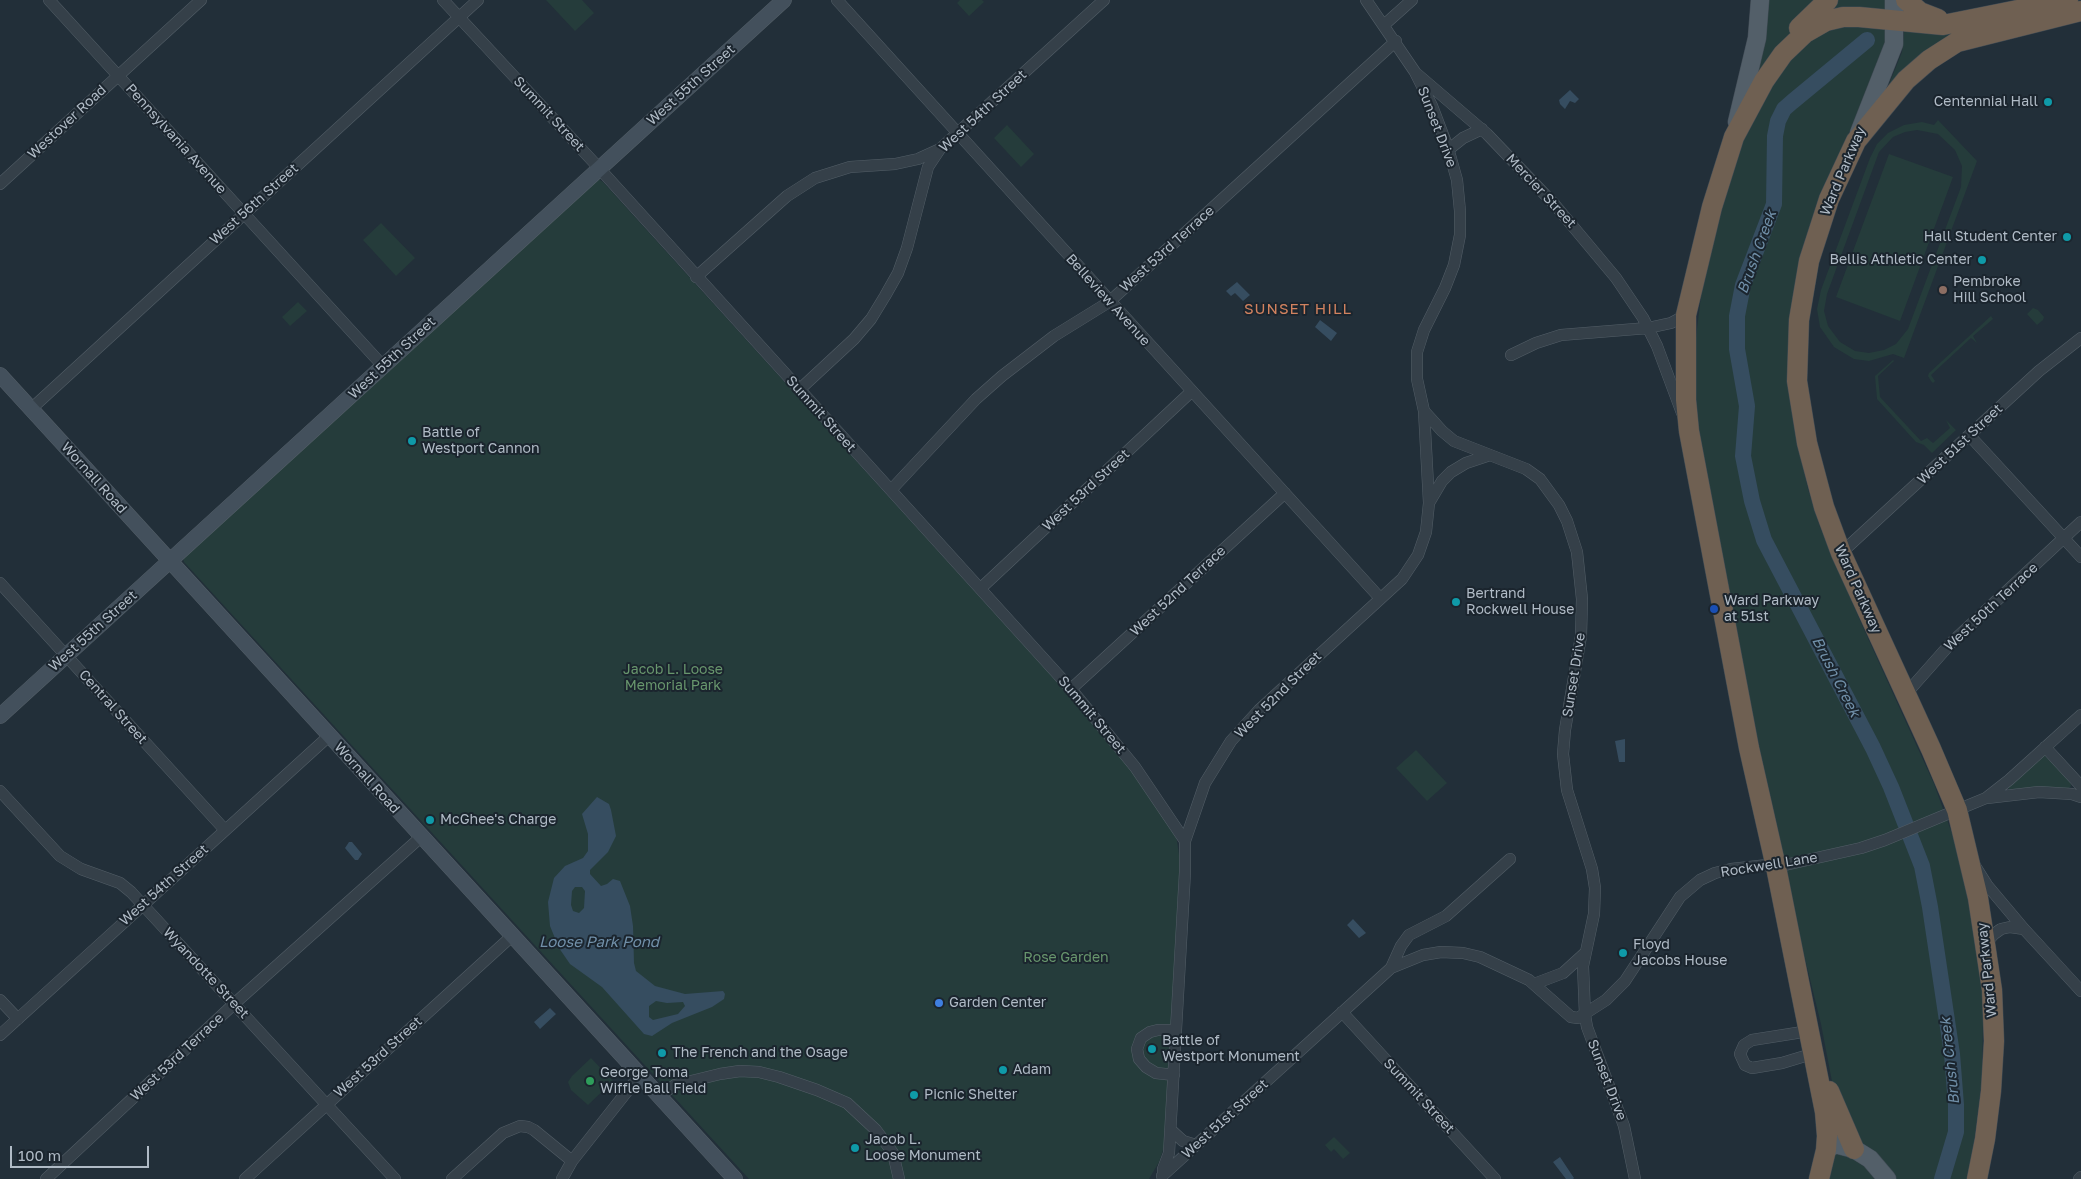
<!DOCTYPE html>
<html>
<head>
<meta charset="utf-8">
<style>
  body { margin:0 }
  #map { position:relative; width:2081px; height:1179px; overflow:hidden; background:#222f39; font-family:"Golos Text",sans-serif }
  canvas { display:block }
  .scale { position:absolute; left:10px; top:1146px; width:139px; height:22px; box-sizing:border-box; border:2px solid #b0bbc6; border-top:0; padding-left:6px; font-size:15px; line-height:18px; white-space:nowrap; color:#b0bbc6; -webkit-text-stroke:4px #1b252e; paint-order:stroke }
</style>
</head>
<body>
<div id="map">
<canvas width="2081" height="1179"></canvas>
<div class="scale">100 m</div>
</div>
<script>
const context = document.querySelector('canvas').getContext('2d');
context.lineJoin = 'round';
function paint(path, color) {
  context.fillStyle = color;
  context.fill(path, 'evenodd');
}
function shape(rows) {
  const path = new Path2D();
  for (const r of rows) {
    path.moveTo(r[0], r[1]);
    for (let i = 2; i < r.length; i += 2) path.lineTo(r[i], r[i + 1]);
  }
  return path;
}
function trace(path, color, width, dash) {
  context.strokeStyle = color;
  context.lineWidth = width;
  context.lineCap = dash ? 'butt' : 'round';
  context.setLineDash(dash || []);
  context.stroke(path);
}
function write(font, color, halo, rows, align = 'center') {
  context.font = font + ' "Golos Text",sans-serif';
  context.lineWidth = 4;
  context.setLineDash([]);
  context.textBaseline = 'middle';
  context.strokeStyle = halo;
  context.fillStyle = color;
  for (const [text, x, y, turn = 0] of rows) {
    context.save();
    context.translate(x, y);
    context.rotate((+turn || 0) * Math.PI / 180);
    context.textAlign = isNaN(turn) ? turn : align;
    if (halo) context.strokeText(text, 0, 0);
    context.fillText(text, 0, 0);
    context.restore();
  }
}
paint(shape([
  [546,0,582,0,594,13,575,31],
  [960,0,982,0,984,2,969,16,957,3],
  [1767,0,1823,0,1782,42,1758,72,1756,72],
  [1832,0,1886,0,1887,11,1852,7,1825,13],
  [1844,21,1887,26,1887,36,1879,67,1816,206,1802,250,1791,401,1794,426,1808,489,1820,527,1862,625,1934,784,1954,839,1965,879,1982,987,1983,1020,1982,1080,1974,1143,1967,1179,1828,1179,1833,1087,1821,1024,1785,877,1696,433,1695,345,1703,280,1743,131,1792,51],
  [1904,31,1959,31,1887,89,1902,52],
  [1938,120,1977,161,1904,358,1893,354,1869,361,1854,359,1834,347,1820,327,1817,309,1821,290,1870,158,1877,144,1888,133,1904,125,1922,122,1934,125],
  [1917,130,1938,134,1955,150,1962,166,1961,187,1908,329,1896,344,1884,350,1869,353,1855,351,1840,342,1828,326,1824,311,1827,294,1879,152,1893,137,1905,132],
  [1007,125,1034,154,1021,167,994,138],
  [1889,154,1953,177,1900,321,1836,297],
  [598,179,603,182,1066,692,1124,760,1176,835,1180,861,1165,1144,1159,1162,1149,1179,749,1179,184,562,183,558],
  [381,223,415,258,396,276,363,240],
  [298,302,307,311,290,326,282,317],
  [2033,308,2038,310,2044,317,2043,320,2037,325,2027,314],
  [1991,316,1993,319,1973,336,1977,343,1971,338,1931,375,1935,381,1933,383,1931,381,1928,376,1929,373],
  [1893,360,1894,361,1878,376,1880,397,1921,441,1927,438,1933,443,1950,428,1946,420,1956,430,1932,453,1924,445,1916,442,1877,399,1875,376],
  [1416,750,1447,783,1427,801,1396,768],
  [2044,755,2070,781,2071,786,2068,789,2010,790,2008,788,2010,785],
  [591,1058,613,1081,588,1105,571,1090,568,1082,572,1076],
  [1334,1137,1350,1153,1343,1159,1334,1149,1331,1152,1325,1145]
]), '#253c3b');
paint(shape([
  [1570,90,1579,99,1575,103,1570,101,1565,109,1560,104,1559,100],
  [1237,282,1250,295,1243,301,1235,293,1231,296,1226,291],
  [1320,320,1337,333,1331,341,1315,327],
  [1625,739,1625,762,1619,762,1615,741],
  [597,797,609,804,611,810,616,836,608,852,590,870,590,874,601,886,607,884,613,879,620,881,630,906,633,926,634,963,636,971,655,986,685,994,723,991,725,994,724,999,712,1007,672,1023,652,1036,644,1034,602,987,570,964,559,948,550,926,548,902,554,878,565,866,583,858,588,851,588,834,582,814],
  [575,887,582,887,585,891,584,908,579,913,573,911,571,905,572,891],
  [656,1001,667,1003,683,1002,685,1006,678,1014,653,1020,649,1017,649,1006],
  [349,842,352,842,362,854,358,860,355,860,345,848],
  [1353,919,1366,933,1359,938,1347,925],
  [550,1008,556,1014,540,1029,534,1022],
  [1560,1157,1574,1178,1573,1179,1566,1179,1553,1162]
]), '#364d60');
trace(shape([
  [1867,40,1792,102,1784,109,1778,121,1775,136,1774,204,1743,285,1737,316,1737,349,1747,406,1743,456,1752,501,1764,540,1873,748,1891,787,1922,866,1930,907,1952,1054,1956,1105,1956,1132,1942,1179]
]), '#364d60', 16);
const street = shape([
  [49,0,383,366],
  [443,0,599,168,1071,689,1135,767,1185,841],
  [837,0,1380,598],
  [1366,0,1415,72,1432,106,1448,148,1457,180,1460,211,1460,235,1454,265,1445,288,1424,330,1417,352,1417,379,1424,411,1442,431,1454,441,1526,469,1540,479,1559,505,1567,521,1577,552,1582,599,1581,636,1565,730,1563,754,1567,790,1592,869,1595,888,1594,914,1583,966,1585,1015,1587,1027,1624,1126,1635,1179],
  [1384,25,1412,0],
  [1417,74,1487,134,1555,205,1616,278,1643,318,1657,346,1682,413],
  [1448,150,1463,138,1482,129],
  [0,184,201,0],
  [696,277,787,196,815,178,850,167,895,164,918,159,940,149],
  [1511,355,1536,343,1561,335,1648,328,1671,323,1686,315],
  [799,390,854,339,871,319,885,296,898,273,907,248,928,167,940,149,1104,0],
  [31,409,478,0],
  [1424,411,1429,503],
  [1970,436,2081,557],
  [891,490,976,399,1002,376,1054,336,1109,302,1396,41],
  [1841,553,2039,371,2081,338],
  [0,583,225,830],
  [981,588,1192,391],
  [1071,689,1285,493],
  [1905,695,1951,643,2081,522],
  [2045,747,2081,786],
  [0,791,60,856,81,869,120,883,131,892,395,1179],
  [1987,798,2039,792,2072,794,2081,797],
  [1975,866,1987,885,2024,929,2081,991],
  [1986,943,1994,934,2001,929,2010,927,2024,929],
  [1391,968,1423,955,1441,952,1463,953,1480,957,1529,980,1571,1017,1578,1018,1606,1000,1625,981,1680,897,1700,880,1715,873,1731,869,1767,865,1776,867,1861,848,1885,840,1969,805,1986,798,2009,780,2081,715],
  [1534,984,1563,973,1585,953],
  [0,1000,18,1019],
  [1342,1012,1495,1179],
  [1809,1031,1752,1040,1744,1045,1740,1054,1745,1065,1752,1068,1782,1063,1815,1053],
  [0,1035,329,736],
  [1174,1075,1156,1073,1146,1067,1139,1059,1137,1049,1141,1038,1150,1032,1158,1030,1176,1030],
  [659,1096,675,1085,720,1074,740,1071,759,1072,779,1077,817,1090,847,1103,876,1130,893,1153,899,1179],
  [1171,1130,1183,1141,1196,1145],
  [1163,1175,1163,1169,1169,1153,1185,872,1185,841,1205,783,1231,741,1259,710,1402,579,1418,555,1426,532,1429,503,1442,481,1451,472,1466,463,1490,455],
  [1162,1176,1391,968,1401,946,1409,935,1446,916,1510,859],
  [46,1179,235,1003,421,837],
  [245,1179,512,936],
  [452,1179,503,1133,520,1126,528,1127,534,1130,572,1161],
  [562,1179,572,1161,640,1075],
  [2079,1179,2081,1177]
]);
const secondary = shape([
  [0,375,735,1179],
  [0,716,784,0]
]);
const primary = shape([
  [1737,122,1757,38,1760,0],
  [1859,133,1894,44,1894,0],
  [1826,1150,1835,1144,1854,1149,1870,1159,1887,1179]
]);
const highway = shape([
  [1906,0,1920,12,1938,19],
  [1799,28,1828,0],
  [1829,1091,1854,1149],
  [1819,1179,1826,1150,1827,1136,1825,1112,1776,867,1749,748,1689,431,1686,400,1686,315,1712,207,1734,137,1764,81,1783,54,1805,33,1826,21,1843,17,1859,17,1943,25,2068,0],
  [1977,1179,1985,1139,1991,1091,1994,1041,1992,990,1978,898,1957,810,1931,749,1841,553,1824,507,1807,443,1797,381,1799,320,1809,261,1829,199,1856,141,1906,80,1929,60,1957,42,2081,11]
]);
trace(street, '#535e67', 12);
trace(secondary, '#535e67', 16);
trace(primary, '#424c56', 19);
trace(highway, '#404b54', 21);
trace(street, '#354049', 11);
trace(secondary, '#43505c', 15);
trace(primary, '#535f69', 18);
trace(highway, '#6f6052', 20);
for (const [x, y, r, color] of [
  [2048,102,5,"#0f9aa8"],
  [2067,237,5,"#0f9aa8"],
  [1982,260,5,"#0f9aa8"],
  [1943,290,5,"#8d6e63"],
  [412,441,5,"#0f9aa8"],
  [1456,602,5,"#0f9aa8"],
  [1714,609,5,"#1a4fb4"],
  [430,820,5,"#0f9aa8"],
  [1623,953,5,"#0f9aa8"],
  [939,1003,5,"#3f7fe0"],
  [1152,1049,5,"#0f9aa8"],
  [662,1053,5,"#0f9aa8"],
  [1003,1070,5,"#0f9aa8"],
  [590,1081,5,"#2e9e5b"],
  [914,1095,5,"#0f9aa8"],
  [855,1148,5,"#0f9aa8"]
]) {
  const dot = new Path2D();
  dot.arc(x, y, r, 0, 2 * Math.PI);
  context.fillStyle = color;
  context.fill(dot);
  trace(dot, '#1b252e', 2);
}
write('14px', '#b0bbc6', '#1b252e', [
  ["West 55th Street",691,85,-42],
  ["West 54th Street",983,111,-43],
  ["Summit Street",549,114,47],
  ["Westover Road",67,122,-43],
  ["Sunset Drive",1437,127,69],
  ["Pennsylvania Avenue",176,139,48],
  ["Ward Parkway",1843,171,-67],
  ["Mercier Street",1541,191,47],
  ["West 56th Street",254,204,-42],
  ["West 53rd Terrace",1167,249,-42],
  ["Belleview Avenue",1108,300,48],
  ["West 55th Street",392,358,-43],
  ["Summit Street",821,414,48],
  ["West 51st Street",1960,444,-43],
  ["Wornall Road",94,478,48],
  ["West 53rd Street",1086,490,-43],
  ["Ward Parkway",1858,589,66],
  ["West 52nd Terrace",1178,591,-43],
  ["West 50th Terrace",1991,607,-43],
  ["West 55th Street",93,631,-42],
  ["Sunset Drive",1574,675,-81],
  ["West 52nd Street",1278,695,-45],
  ["Central Street",113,707,48],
  ["Summit Street",1092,715,50],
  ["Wornall Road",367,778,48],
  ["Rockwell Lane",1769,865,-9],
  ["West 54th Street",164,885,-42],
  ["Ward Parkway",1987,970,-96],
  ["Wyandotte Street",206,973,47],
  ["West 53rd Terrace",177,1057,-43],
  ["West 53rd Street",378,1057,-42],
  ["Sunset Drive",1607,1080,69],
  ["Summit Street",1419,1096,47],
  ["West 51st Street",1225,1119,-42]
]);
write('14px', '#b0bbc6', '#1b252e', [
  ["Centennial Hall",2038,102,"right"],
  ["Hall Student Center",2057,237,"right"],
  ["Bellis Athletic Center",1972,260,"right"],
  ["Pembroke",1953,282],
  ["Hill School",1953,298],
  ["Battle of",422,433],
  ["Westport Cannon",422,449],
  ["Bertrand",1466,594],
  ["Rockwell House",1466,610],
  ["Ward Parkway",1724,601],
  ["at 51st",1724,617],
  ["McGhee's Charge",440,820],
  ["Floyd",1633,945],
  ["Jacobs House",1633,961],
  ["Garden Center",949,1003],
  ["Battle of",1162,1041],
  ["Westport Monument",1162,1057],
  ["The French and the Osage",672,1053],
  ["Adam",1013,1070],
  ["George Toma",600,1073],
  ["Wiffle Ball Field",600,1089],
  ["Picnic Shelter",924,1095],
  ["Jacob L.",865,1140],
  ["Loose Monument",865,1156]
], 'left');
write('14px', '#68966d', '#1b252e', [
  ["Jacob L. Loose",673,670],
  ["Memorial Park",673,686],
  ["Rose Garden",1066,958]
]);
write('italic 15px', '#7190a9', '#1b252e', [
  ["Brush Creek",1757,252,-70],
  ["Brush Creek",1836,677,63],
  ["Loose Park Pond",599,942],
  ["Brush Creek",1950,1061,-96]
]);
context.letterSpacing = '1px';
write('15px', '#d1825f', '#1b252e', [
  ["SUNSET HILL",1298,309]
]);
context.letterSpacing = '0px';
</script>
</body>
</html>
